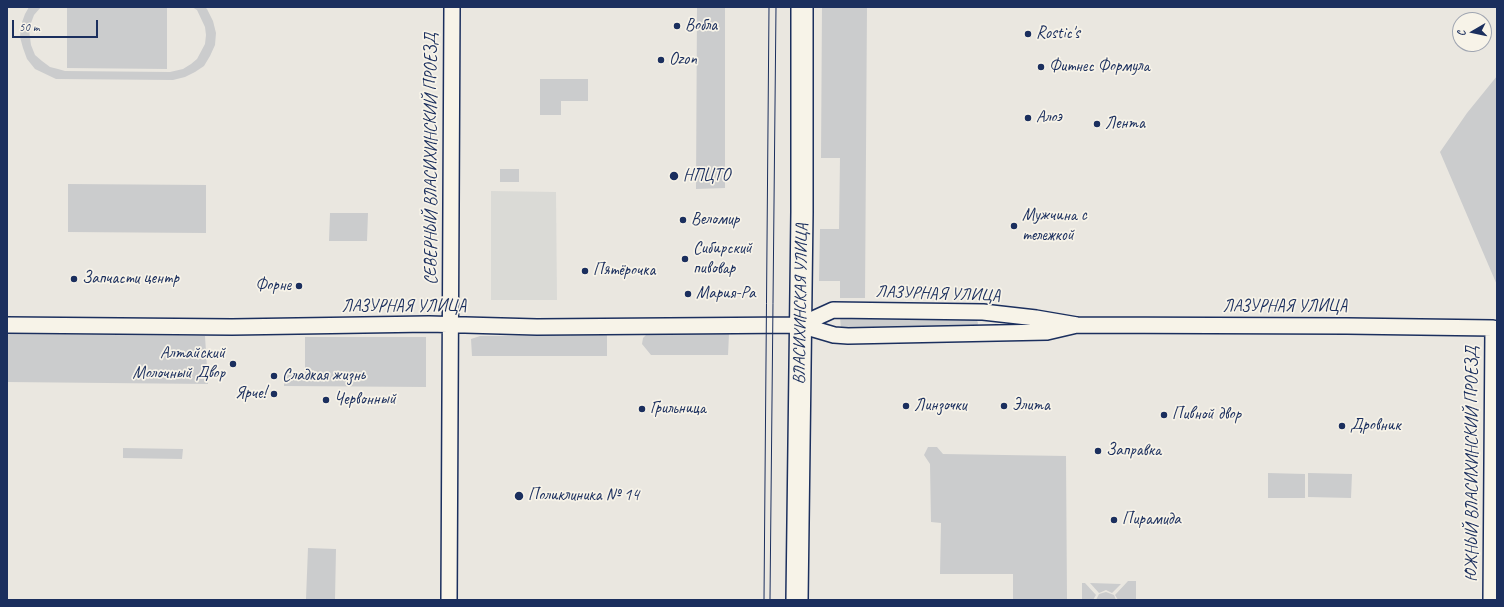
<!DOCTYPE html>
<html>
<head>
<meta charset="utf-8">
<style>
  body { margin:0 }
  #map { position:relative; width:1504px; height:607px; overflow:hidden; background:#eae7e0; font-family:Caveat,sans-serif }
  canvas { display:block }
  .frame { position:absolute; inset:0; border:8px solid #1b2f5e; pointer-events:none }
  .north { position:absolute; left:1452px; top:12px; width:40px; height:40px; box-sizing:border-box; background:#f7f3e8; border:1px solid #9fa5b1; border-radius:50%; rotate:261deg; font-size:11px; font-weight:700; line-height:16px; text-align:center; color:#1b2f5e }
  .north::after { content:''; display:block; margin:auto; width:14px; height:18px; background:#1b2f5e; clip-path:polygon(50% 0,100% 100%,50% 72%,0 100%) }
  .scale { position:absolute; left:12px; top:20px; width:86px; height:18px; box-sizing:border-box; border:2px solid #1b2f5e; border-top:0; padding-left:5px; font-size:12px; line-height:14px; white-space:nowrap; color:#1b2f5e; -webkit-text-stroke:3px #f7f3e8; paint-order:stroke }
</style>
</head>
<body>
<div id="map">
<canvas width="1504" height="607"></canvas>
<div class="frame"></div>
<div class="north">С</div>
<div class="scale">50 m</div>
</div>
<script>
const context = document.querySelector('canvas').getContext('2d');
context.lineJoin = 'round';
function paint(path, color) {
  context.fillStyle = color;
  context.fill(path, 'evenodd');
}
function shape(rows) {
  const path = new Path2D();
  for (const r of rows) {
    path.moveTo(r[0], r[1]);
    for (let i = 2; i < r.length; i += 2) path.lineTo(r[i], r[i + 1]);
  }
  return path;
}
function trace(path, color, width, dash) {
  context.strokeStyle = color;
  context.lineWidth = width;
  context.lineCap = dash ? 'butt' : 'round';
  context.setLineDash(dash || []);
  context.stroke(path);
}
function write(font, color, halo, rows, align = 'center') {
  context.font = font + ' Caveat,sans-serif';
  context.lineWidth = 3.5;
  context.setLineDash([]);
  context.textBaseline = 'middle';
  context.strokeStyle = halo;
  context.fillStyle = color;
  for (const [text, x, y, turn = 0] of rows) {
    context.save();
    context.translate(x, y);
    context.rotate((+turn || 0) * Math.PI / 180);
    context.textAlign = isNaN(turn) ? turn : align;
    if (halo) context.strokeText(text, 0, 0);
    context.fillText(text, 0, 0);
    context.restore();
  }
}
paint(shape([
  [491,191,556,192,557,300,491,300]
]), '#dadad6');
paint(shape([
  [29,7,41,7,34,15,31,23,29,30,31,45,35,55,42,61,50,67,58,69,65,71,170,72,183,69,191,64,197,59,205,44,206,35,205,27,197,10,192,7,205,7,207,9,213,21,216,33,215,45,210,56,204,66,195,72,185,77,173,80,56,79,35,69,27,59,23,48,20,37,21,25,25,14],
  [67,7,167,7,167,69,67,68],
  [697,7,725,7,725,188,696,189],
  [822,7,867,7,865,298,840,298,840,281,819,281,820,229,839,229,840,158,821,158],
  [1497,76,1497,285,1440,152,1467,113],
  [540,79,588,79,588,101,561,101,561,115,540,115],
  [500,169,519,169,519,182,500,182],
  [68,184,206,185,206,233,68,232],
  [330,213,368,213,367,241,329,241],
  [840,317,976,318,978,323,977,327,841,329],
  [7,334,205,336,208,384,7,382],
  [647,334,729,334,728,355,651,355,642,344,643,338],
  [607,335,607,356,472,356,471,339,480,336],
  [305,337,426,337,426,387,284,386,284,373,305,373],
  [928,447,937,447,943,454,1066,456,1067,600,1013,600,1013,574,940,574,941,523,931,522,930,464,924,455],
  [123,448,183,449,182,459,123,458],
  [1268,473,1305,474,1305,498,1268,498],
  [1308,473,1352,474,1351,498,1308,497],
  [308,548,336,549,335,600,306,599],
  [1128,581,1136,581,1136,600,1118,600,1115,595],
  [1082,583,1085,583,1096,595,1093,600,1082,600],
  [1090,583,1121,584,1112,593,1106,590,1099,593],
  [1106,592,1114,595,1116,600,1096,600,1099,594]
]), '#cbcccd');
const minor = shape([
  [7,325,232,327,429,324,537,327,800,325,834,335,848,336,1047,332,1077,325],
  [800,325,833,310,983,312,1036,318,1077,325,1347,326,1493,328,1491,600],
  [449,600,452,7]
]);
const highway = shape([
  [797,600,802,212,802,7]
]);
trace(minor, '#1b2f5e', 18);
trace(highway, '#1b2f5e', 24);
trace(minor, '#f7f3e8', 15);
trace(highway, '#f7f3e8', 21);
trace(shape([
  [764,600,769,7],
  [770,600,776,7]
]), '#1b2f5e', 1);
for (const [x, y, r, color] of [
  [677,26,4,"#1b2f5e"],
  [1028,34,4,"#1b2f5e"],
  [661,60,4,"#1b2f5e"],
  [1041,67,4,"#1b2f5e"],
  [1028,118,4,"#1b2f5e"],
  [1097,124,4,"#1b2f5e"],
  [674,176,5,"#1b2f5e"],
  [683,220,4,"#1b2f5e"],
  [1014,226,4,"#1b2f5e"],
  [685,259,4,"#1b2f5e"],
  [585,271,4,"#1b2f5e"],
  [74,279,4,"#1b2f5e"],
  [299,286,4,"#1b2f5e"],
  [688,294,4,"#1b2f5e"],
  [233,364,4,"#1b2f5e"],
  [274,376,4,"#1b2f5e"],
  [274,394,4,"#1b2f5e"],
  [326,400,4,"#1b2f5e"],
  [906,406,4,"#1b2f5e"],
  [1004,406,4,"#1b2f5e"],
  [642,409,4,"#1b2f5e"],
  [1164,415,4,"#1b2f5e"],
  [1342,426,4,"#1b2f5e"],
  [1098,451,4,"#1b2f5e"],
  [519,496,5,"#1b2f5e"],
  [1114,520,4,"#1b2f5e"]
]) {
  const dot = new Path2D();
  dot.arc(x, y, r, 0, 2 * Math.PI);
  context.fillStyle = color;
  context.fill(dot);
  trace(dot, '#f7f3e8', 1.5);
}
write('17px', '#1b2f5e', '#f7f3e8', [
  ["Вобла",685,26],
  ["Rostic's",1036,34],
  ["Ozon",669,60],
  ["Фитнес Формула",1049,67],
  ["Алоэ",1036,118],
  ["Лента",1105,124],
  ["НПЦТО",683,176],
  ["Мужчина с",1022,216],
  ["тележкой",1022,236],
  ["Веломир",691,220],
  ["Сибирский",693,249],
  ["пивовар",693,269],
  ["Пятёрочка",593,271],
  ["Запчасти центр",82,279],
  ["Форне",291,286,"right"],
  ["Мария-Ра",696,294],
  ["Алтайский",225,354,"right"],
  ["Молочный Двор",225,374,"right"],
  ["Сладкая жизнь",282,376],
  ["Ярче!",266,394,"right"],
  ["Червонный",334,400],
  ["Линзочки",914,406],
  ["Элита",1012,406],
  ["Грильница",650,409],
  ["Пивной двор",1172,415],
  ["Дровник",1350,426],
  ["Заправка",1106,451],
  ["Поликлиника № 14",528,496],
  ["Пирамида",1122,520]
], 'left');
write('17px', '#1b2f5e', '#f7f3e8', [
  ["СЕВЕРНЫЙ ВЛАСИХИНСКИЙ ПРОЕЗД",432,159,-90],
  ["ЛАЗУРНАЯ УЛИЦА",938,294,2],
  ["ВЛАСИХИНСКАЯ УЛИЦА",801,304,-89],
  ["ЛАЗУРНАЯ УЛИЦА",404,307],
  ["ЛАЗУРНАЯ УЛИЦА",1285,307],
  ["ЮЖНЫЙ ВЛАСИХИНСКИЙ ПРОЕЗД",1473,464,-90]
]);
</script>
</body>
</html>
